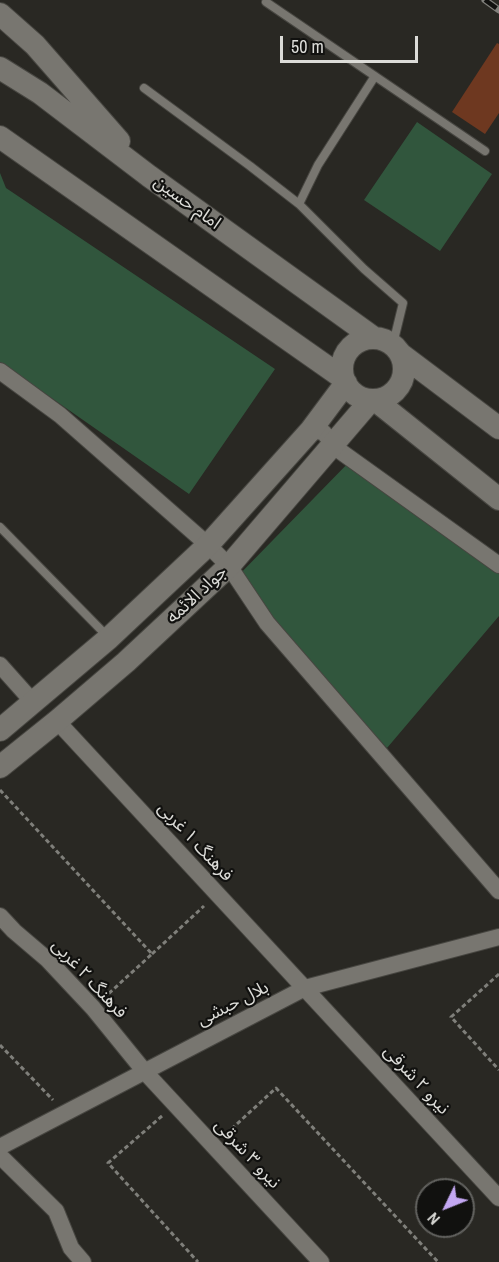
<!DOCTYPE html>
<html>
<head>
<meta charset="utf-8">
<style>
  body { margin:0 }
  #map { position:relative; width:499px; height:1262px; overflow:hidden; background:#292823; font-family:"Archivo Narrow",sans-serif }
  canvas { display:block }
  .north { position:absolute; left:415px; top:1178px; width:60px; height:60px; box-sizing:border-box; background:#11110f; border:2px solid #62625f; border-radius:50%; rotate:227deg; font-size:16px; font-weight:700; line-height:24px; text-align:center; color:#dcdcd8 }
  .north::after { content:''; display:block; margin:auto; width:21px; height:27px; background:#c3a7f2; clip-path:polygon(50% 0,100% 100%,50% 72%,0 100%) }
  .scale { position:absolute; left:280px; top:36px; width:138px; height:27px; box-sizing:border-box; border:3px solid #dcdcd8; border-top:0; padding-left:8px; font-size:18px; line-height:21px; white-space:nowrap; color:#dcdcd8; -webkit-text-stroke:4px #11110f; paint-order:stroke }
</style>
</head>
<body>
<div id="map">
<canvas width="499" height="1262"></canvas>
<div class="north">N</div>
<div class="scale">50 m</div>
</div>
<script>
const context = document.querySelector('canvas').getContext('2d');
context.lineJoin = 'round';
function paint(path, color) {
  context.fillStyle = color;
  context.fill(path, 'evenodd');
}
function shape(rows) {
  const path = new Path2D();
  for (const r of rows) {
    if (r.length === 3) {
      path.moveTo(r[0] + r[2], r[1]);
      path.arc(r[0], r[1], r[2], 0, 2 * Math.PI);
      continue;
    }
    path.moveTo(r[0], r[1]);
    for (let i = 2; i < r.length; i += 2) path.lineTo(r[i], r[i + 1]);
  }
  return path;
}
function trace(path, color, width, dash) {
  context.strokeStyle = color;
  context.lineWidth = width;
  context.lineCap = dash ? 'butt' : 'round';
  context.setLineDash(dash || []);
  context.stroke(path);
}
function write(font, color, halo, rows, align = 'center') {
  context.font = font + ' "Archivo Narrow","Noto Sans Arabic",sans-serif';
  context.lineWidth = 4.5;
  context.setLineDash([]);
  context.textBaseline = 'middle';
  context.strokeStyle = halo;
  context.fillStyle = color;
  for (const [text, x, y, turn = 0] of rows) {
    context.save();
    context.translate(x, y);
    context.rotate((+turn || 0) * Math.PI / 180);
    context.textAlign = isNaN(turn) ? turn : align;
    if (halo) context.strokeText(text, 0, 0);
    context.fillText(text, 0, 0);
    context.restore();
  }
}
paint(shape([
  [417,122,492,174,440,251,364,200],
  [0,173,6,188,275,369,189,494,0,362],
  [355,456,499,568,499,616,387,748,232,582]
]), '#31563d');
paint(shape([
  [497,43,499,44,499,113,485,134,452,112]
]), '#6e3820');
const lane = shape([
  [266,2,485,151],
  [144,88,250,166,299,204,364,269,403,303,393,344],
  [299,204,318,165,375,76],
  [0,527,109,638]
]);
const street = shape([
  [0,371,60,415,208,545,229,566,267,623,499,891],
  [311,430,323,432,331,441,333,446,499,565],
  [0,665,33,702],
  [57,721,499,1198],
  [0,916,14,931,48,960,93,1008,145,1072,321,1262],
  [0,1147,305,988,499,937],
  [0,1156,56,1211,71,1248,83,1262]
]);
const secondary = shape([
  [0,14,35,45,119,141],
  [0,68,40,93,149,176,374,338],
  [0,137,343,378],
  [373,369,31],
  [402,355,499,428],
  [375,400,499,499],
  [0,730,109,638,208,545,311,430,346,383],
  [0,767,57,721,126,662,229,566,371,400]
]);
trace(lane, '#474641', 10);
trace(street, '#474641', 18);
trace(secondary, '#474641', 24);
trace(shape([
  [0,790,152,954,106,996],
  [152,954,204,906],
  [499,974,451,1017,499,1070],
  [0,1045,53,1100],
  [162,1116,108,1163,198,1262],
  [226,1134,276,1088,438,1262]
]), '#7f7f7a', 3, [4.5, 3]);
trace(lane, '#787670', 8);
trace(street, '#787670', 16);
trace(secondary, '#787670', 22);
const rail = shape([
  [485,0,499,10]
]);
trace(rail, '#81807c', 7);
trace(rail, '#11110f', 4.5, [14]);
write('18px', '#dcdcd8', '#11110f', [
  ["امام حسین",187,203,36],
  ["جواد الائمه",197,595,-43],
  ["فرهنگ ۱ غربی",195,842,47],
  ["فرهنگ ۲ غربی",89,979,47],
  ["بلال حبشی",233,1004,-27],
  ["نیرو ۲ شرقی",416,1080,47],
  ["نیرو ۳ شرقی",247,1154,47]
]);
</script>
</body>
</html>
